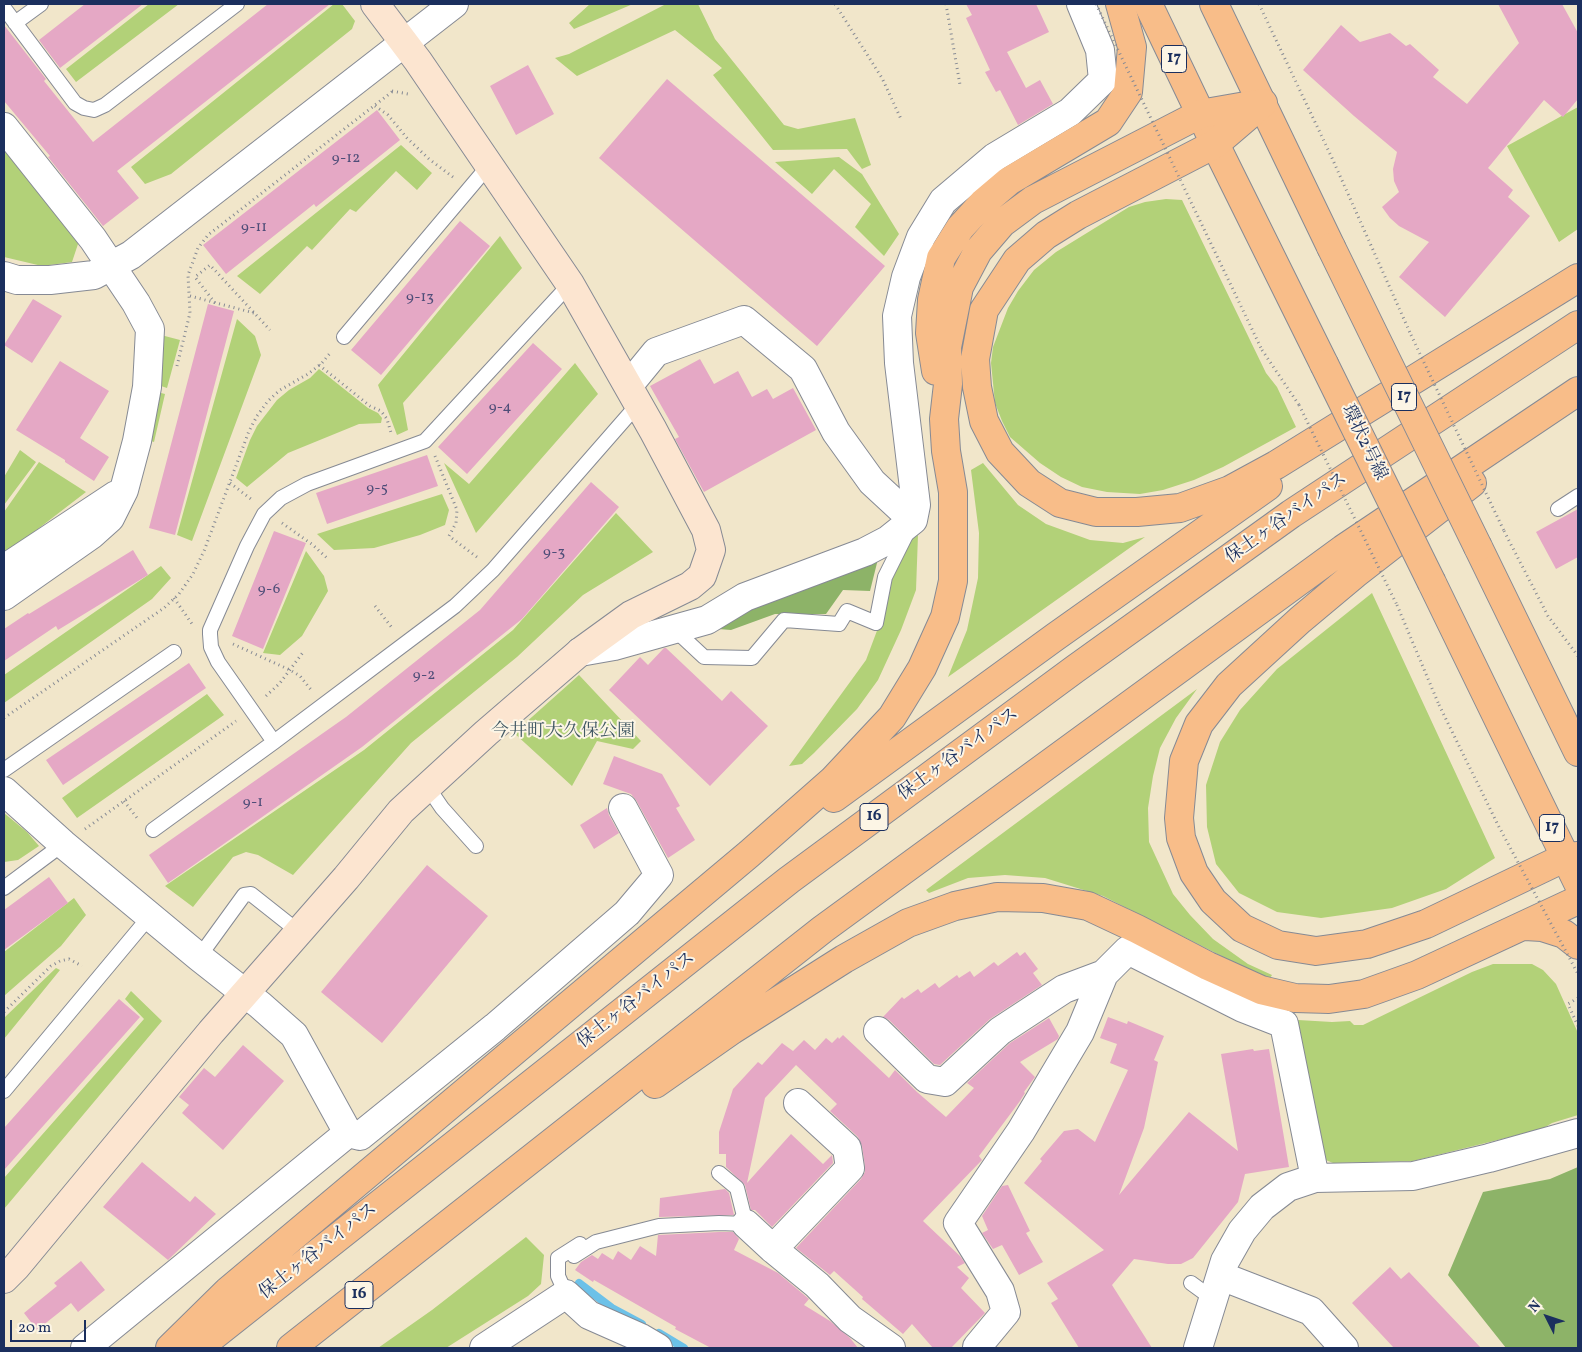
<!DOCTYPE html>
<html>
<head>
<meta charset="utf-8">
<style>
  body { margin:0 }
  #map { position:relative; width:1582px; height:1352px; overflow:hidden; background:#f1e6ca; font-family:Vollkorn,serif }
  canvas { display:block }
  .frame { position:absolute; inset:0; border:5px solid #1b2f5e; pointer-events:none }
  .north { position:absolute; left:1522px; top:1292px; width:50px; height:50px; -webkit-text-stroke:4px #fcf5e5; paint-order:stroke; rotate:311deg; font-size:14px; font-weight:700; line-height:20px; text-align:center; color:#1b2f5e }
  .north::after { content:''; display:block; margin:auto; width:18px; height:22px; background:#1b2f5e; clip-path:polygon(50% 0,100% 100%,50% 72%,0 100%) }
  .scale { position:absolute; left:10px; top:1320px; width:76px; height:22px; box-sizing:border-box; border:2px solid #1b2f5e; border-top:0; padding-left:6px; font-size:15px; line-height:18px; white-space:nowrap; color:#1b2f5e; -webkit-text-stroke:4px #fcf5e5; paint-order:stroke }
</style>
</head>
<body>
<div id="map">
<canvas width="1582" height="1352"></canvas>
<div class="frame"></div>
<div class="north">N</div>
<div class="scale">20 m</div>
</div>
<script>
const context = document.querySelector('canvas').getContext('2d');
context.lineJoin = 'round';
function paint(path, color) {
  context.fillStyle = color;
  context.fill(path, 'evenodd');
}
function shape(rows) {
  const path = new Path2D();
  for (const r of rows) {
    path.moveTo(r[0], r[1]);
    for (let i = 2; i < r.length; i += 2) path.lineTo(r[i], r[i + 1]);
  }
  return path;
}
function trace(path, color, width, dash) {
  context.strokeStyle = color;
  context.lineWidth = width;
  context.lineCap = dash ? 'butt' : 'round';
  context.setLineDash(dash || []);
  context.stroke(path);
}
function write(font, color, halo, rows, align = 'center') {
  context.font = font + ' Vollkorn,"Noto Serif JP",serif';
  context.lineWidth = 4;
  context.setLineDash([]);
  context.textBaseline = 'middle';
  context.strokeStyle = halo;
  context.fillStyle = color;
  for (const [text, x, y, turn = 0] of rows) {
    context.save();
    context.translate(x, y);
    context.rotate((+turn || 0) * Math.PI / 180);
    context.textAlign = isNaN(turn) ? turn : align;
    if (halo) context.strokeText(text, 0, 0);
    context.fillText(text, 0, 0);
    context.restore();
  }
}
paint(shape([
  [149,4,179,4,76,82,66,69],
  [334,4,342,4,355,21,352,29,171,174,145,184,131,167],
  [590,4,633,4,574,29,569,23],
  [666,4,698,4,715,39,784,125,798,129,855,118,871,165,862,169,847,149,773,150,713,75,722,68,675,30,577,76,555,58,569,54],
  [1578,107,1578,229,1559,242,1507,146],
  [401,145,432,173,417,190,396,171,356,212,350,209,312,250,307,246,260,294,237,276],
  [4,146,79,241,72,262,42,266,4,257],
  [839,157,862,174,899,234,884,256,855,227,871,204,834,169,812,194,775,162],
  [1166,199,1182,200,1266,373,1277,387,1296,427,1223,467,1194,480,1163,490,1140,494,1107,492,1082,487,1061,477,1040,463,1010,437,1002,421,995,403,991,363,993,347,1008,308,1018,291,1034,270,1056,252,1129,207,1145,202],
  [500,236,522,268,403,403,408,430,397,435,378,385],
  [237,319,255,336,261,355,192,541,177,535],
  [161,335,180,340,167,388,158,385],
  [575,363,598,394,476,533,444,463,469,484],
  [319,369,368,408,378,413,382,418,381,423,359,424,288,453,247,487,236,478,250,440,257,426,277,400,289,390,310,378],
  [157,392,165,394,154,442,148,440],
  [20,450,36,462,4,505,4,477],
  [39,462,86,492,4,555,4,512],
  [983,463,1018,505,1046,524,1090,540,1123,543,1145,537,948,677,967,630,978,578,979,533,971,470],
  [442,494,449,510,445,525,420,535,374,548,334,550,317,534],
  [616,513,653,552,583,595,517,657,411,743,293,875,258,855,246,852,233,857,193,907,165,886,364,750,513,630],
  [918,535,916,590,901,630,878,680,857,709,814,753,802,764,789,766,866,660,878,628,886,592,903,546],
  [306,551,324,576,328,591,302,636,280,655,263,653],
  [161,566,171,578,152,599,4,703,4,675],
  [1372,593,1495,858,1446,889,1392,908,1321,918,1277,912,1239,893,1216,864,1207,827,1206,785,1220,742,1240,710,1277,669],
  [579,675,641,741,633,749,597,741,572,786,514,733],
  [1197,689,1176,718,1160,748,1153,776,1148,808,1149,842,1173,894,1190,915,1213,939,1248,964,1272,975,1269,980,1103,896,1045,878,1005,875,968,878,929,893,926,890],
  [207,694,224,715,77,818,62,798],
  [4,813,27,832,39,846,18,860,4,862],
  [74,898,86,915,61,946,4,996,4,952],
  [1493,964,1532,964,1543,970,1556,984,1578,1033,1578,1115,1552,1123,1542,1129,1413,1161,1333,1163,1321,1158,1298,1020,1332,1022,1350,1021,1354,1025,1363,1025,1472,972],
  [56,968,60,970,4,1039,4,1018],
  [131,991,162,1021,4,1209,4,1178,144,1019,125,999],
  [526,1237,544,1255,541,1284,528,1296,446,1348,378,1348,432,1310]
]), '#b2d178');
paint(shape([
  [881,547,870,591,843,590,826,614,775,614,731,630,718,629,714,618],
  [1578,1167,1578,1348,1506,1348,1448,1275,1483,1192,1550,1179]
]), '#8db368');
trace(shape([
  [579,1283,612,1308,642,1324],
  [659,1333,684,1348]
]), '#6cc1e8', 8);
paint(shape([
  [85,4,143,4,60,68,39,40],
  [268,4,330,4,117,171,139,198,103,226,48,157,50,156,4,101,4,25,46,79,44,81,93,142],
  [966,4,1036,4,1049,32,1007,52,1026,88,1040,80,1053,104,1018,125,1000,90,996,92,985,72,990,70,966,18,972,15],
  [1498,4,1562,4,1578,33,1578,99,1563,117,1544,100,1488,168,1513,190,1508,197,1530,216,1445,317,1399,277,1429,242,1399,226,1390,218,1382,207,1399,192,1394,181,1393,169,1397,152,1354,116,1303,70,1341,25,1360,42,1390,33,1406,46,1410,44,1439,70,1433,77,1467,104,1519,43],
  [528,65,554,114,516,135,490,86],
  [667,79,885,266,817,346,599,158],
  [377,110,400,140,316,207,314,204,226,274,203,245],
  [460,221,490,246,381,375,351,350],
  [33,299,62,316,32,363,4,345],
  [208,304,234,311,175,535,149,528],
  [533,343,562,369,467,474,438,447],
  [700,359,714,384,738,371,752,397,767,389,773,399,793,388,816,430,704,492,675,439,679,437,650,386],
  [60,361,109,391,80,438,109,457,94,481,65,462,65,460,16,430],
  [427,455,438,486,327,524,316,493],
  [591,482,619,507,522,619,362,747,168,883,149,855,346,717,480,610],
  [1578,509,1578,557,1556,569,1536,532],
  [274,531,306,543,263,649,232,636],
  [133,550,148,575,58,630,56,626,4,661,4,629,28,613,29,614],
  [664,648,666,648,722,701,731,691,768,726,710,786,609,690,640,657,648,665],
  [189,663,206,688,63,785,46,760],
  [614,756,662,774,680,806,676,808,695,840,668,858,636,800,631,794,603,784],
  [607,808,609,815,619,833,594,849,580,825],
  [427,865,488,916,382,1043,321,992],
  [49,877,68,903,4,950,4,910],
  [1017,952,1020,956,1025,952,1038,969,1033,973,1042,985,990,1019,940,1065,934,1064,889,1020,883,1017,902,997,904,999,918,989,921,993,935,983,939,988,957,975,959,978,970,971,974,977,994,962,998,966],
  [119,999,140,1017,4,1170,4,1128],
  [1108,1017,1127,1024,1128,1021,1164,1036,1154,1060,1158,1062,1144,1128,1119,1195,1189,1112,1238,1151,1221,1054,1253,1049,1254,1051,1269,1049,1289,1167,1245,1174,1238,1202,1193,1258,1181,1264,1168,1264,1134,1259,1112,1285,1152,1348,1079,1348,1051,1303,1058,1299,1047,1283,1104,1250,1024,1183,1042,1161,1040,1159,1064,1131,1078,1129,1095,1142,1128,1070,1110,1063,1117,1044,1100,1038],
  [1049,1018,1059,1036,1058,1039,1020,1062,1035,1077,1024,1092,1025,1093,1020,1101,979,1156,982,1160,923,1221,960,1256,965,1263,957,1267,969,1278,961,1288,985,1313,951,1348,933,1348,912,1324,903,1334,862,1299,863,1297,834,1271,830,1275,796,1248,861,1179,865,1172,865,1166,862,1146,858,1137,830,1111,837,1104,796,1065,765,1098,747,1183,791,1134,823,1164,832,1155,833,1163,772,1227,755,1210,751,1210,745,1185,726,1167,726,1154,719,1154,719,1132,733,1089,758,1062,762,1065,782,1043,793,1051,804,1040,815,1050,826,1038,832,1043,838,1037,839,1039,843,1035,889,1078,895,1070,917,1092,946,1117,974,1088,967,1083,1010,1043],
  [243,1045,284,1081,223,1150,182,1113,189,1105,179,1097,204,1068,215,1077],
  [142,1162,190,1202,195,1196,216,1214,168,1260,103,1207],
  [1008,1185,1030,1231,1026,1233,1043,1262,1019,1275,1002,1245,993,1249,982,1233,988,1230,982,1216,1002,1186],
  [725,1189,729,1193,734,1215,659,1217,660,1198],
  [719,1232,733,1232,739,1239,734,1250,778,1273,809,1299,804,1305,830,1321,850,1338,858,1348,711,1348,675,1329,676,1327,594,1280,593,1282,575,1270,581,1262,592,1255,598,1259,602,1253,613,1260,618,1251,631,1260,640,1246,656,1256,658,1235],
  [81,1261,105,1290,78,1312,71,1303,37,1330,24,1313,57,1286,54,1283],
  [1390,1267,1401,1279,1409,1272,1481,1348,1394,1348,1352,1303]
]), '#e5a8c5');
const lane = shape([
  [4,8,75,103,84,108,94,110,105,105,237,4],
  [15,23,41,4],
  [344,337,490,164],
  [1558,509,1578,496],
  [674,629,704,657,752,658,784,620,839,624,847,611,876,623,885,577,907,533],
  [274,742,218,662,211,647,210,634,210,630,247,546,264,514,281,498,307,484,425,441,570,284],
  [4,770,174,652],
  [427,786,442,808,476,846],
  [153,830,274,742,455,606,493,570,639,403],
  [4,888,63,844],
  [199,957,244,895,251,894,299,932],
  [4,1091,150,916],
  [574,1256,596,1242,659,1226,719,1223,746,1224,737,1188,719,1173],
  [1191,1283,1213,1299],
  [566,1294,558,1276,558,1258,580,1244]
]);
const street = shape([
  [4,127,93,239,136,303,150,329,147,387,137,441,124,490,110,518,91,535,4,596],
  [4,276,17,280,50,280,94,275,131,255,454,4],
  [629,385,656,352,744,320,803,369,836,432,872,482,913,520],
  [4,569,116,495],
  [580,652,614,646,707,620,745,597,865,552,888,540,913,520,916,505,899,363,897,316,906,277,921,237,943,201,995,157,1070,112,1103,80,1100,50,1081,4],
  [4,791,63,844,199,957,260,1005,294,1035,348,1133,85,1348],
  [878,1031,927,1079,945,1082,1000,1031,1064,989,1104,974,1128,950,1243,1008,1284,1024,1315,1178],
  [348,1133,360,1136,495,1027,627,913,659,875,623,808],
  [746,1224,773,1249,817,1285,850,1319,891,1348],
  [773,1249,850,1168,847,1148,798,1103],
  [1221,1276,1311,1311,1344,1348],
  [977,1347,1006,1312,1000,1291,958,1223,1021,1131,1080,1032,1104,974],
  [484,1348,566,1294,589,1315,641,1338,658,1348],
  [1198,1348,1225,1261,1242,1231,1262,1207,1288,1187,1315,1178,1413,1176,1489,1158,1578,1133]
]);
const secondary = shape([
  [4,1279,16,1267,211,1032,346,878,401,811,486,733,580,652,631,615,690,586,702,576,711,550,706,530,653,430,570,284,418,61,375,4]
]);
const primary = shape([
  [1148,4,1215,144,1324,364],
  [1214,4,1331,247],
  [1478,547,1578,752],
  [1432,583,1578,883]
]);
const highway = shape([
  [1263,103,1215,144,1078,215,1046,235,1017,260,984,310,975,359,977,387,984,421,1000,452,1029,483,1060,503,1096,512,1137,512,1180,508,1230,490,1276,465,1578,278],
  [936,371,930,333,932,300,941,258,960,228,983,203,1009,181,1108,122,1128,92,1132,47,1120,4],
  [1472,483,1355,574,1300,620,1229,685,1199,724,1184,761,1179,818,1181,838,1194,873,1213,901,1242,928,1278,945,1316,951,1367,944,1426,924,1566,857,1578,856],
  [834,798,1055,637,1268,486],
  [1525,926,1542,927,1564,934,1578,945],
  [655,1084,732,1030,844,959,908,923,955,906,997,897,1043,898,1088,906,1137,929,1208,966,1261,990,1295,998,1329,999,1364,994,1417,975,1578,900],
  [170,1348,228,1291,749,854,833,780,892,717,922,668,945,617,953,581,953,492,946,451,944,419,948,384,947,347,959,287,978,251,1002,223,1033,200,1200,114,1263,103],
  [198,1348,789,880,1075,669,1291,514,1578,325],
  [291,1348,823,929,1343,549,1578,391]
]);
trace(lane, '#868a94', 16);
trace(street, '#868a94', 30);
trace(secondary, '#868a94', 30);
trace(primary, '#868a94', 30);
trace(highway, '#868a94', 30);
trace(shape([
  [835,4,882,78,901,119],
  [946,4,960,85],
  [1259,4,1332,158,1411,335],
  [392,91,408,94],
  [375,106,388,115,407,138,429,159,453,177],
  [190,296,254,313],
  [215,303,195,277,210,265,270,330],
  [1262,350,1299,405],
  [319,365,370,406,381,411,387,419,391,433],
  [177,366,190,313,188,275,198,248,208,235,393,91],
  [435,456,457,510,456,523,449,536,477,557],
  [230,483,251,499],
  [282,523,313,545,328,559],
  [1504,531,1548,616,1578,656],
  [174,598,192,624],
  [1397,605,1439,705],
  [375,606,393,629],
  [233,644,290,670,300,676,312,691],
  [266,696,280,683,304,651],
  [4,718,164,608,179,594,193,574,204,551,249,431,257,416,268,401,280,390,308,374,322,363,331,352],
  [124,801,137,818],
  [85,829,236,721],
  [1578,998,1568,1004,1578,1026],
  [4,1012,51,966,60,961,69,959,82,966]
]), '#868a94', 3, [1, 4]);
trace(lane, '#fff', 14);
trace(street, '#fff', 28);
trace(secondary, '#fce5d0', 28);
trace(primary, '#f8bd89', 28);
trace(highway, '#f8bd89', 28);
const primaryBridge = shape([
  [1331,247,1478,547],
  [1324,364,1432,583]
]);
trace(primaryBridge, '#868a94', 30, []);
trace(shape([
  [1096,4,1262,350],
  [1411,335,1504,531],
  [1299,405,1397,605],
  [1439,705,1498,825,1578,974]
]), '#868a94', 3, [1, 4]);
trace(primaryBridge, '#f8bd89', 28);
write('15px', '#4e4d78', null, [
  ["9-12",346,159],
  ["9-11",254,228],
  ["9-13",420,298],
  ["9-4",500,408],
  ["9-5",377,489],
  ["9-3",554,553],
  ["9-6",269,590],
  ["9-2",424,676],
  ["9-1",253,803]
]);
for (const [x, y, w] of [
  [1174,59,25],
  [1404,397,25],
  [874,817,28],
  [1552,828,25],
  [359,1295,28]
]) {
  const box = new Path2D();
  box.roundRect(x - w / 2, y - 13.5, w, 27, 4);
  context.fillStyle = '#fcf5e5';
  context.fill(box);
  trace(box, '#1b2f5e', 1);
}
write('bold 16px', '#1b2f5e', null, [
  ["17",1174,59],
  ["17",1404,397],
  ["16",874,817],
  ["17",1552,828],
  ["16",359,1295]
]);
write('18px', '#1b2f5e', '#fcf5e5', [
  ["環状2号線",1363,443,64],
  ["保土ヶ谷バイパス",1287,519,-35],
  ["保土ヶ谷バイパス",959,755,-36],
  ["保土ヶ谷バイパス",637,1001,-38],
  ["保土ヶ谷バイパス",319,1252,-38]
]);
write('18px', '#415864', '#fcf5e5', [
  ["今井町大久保公園",563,733]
]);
</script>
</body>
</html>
